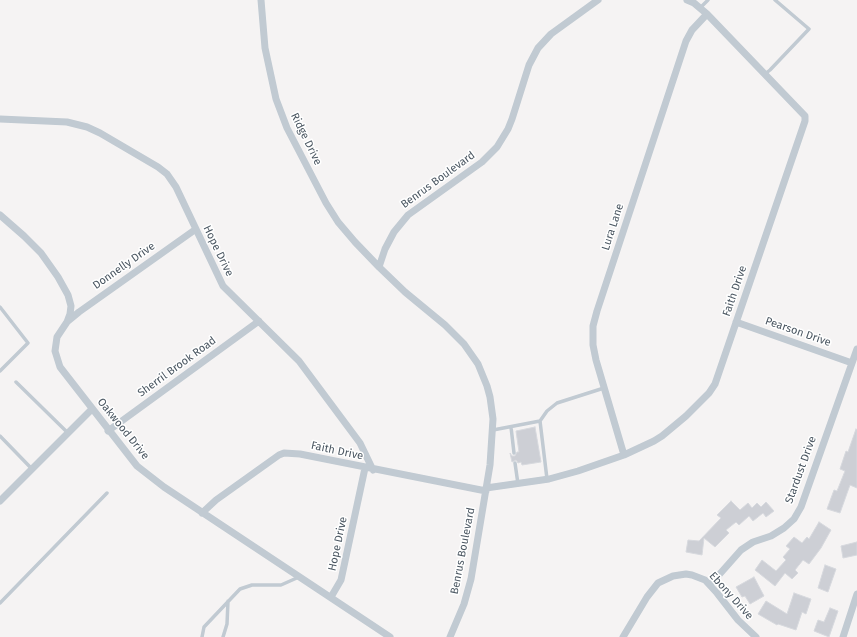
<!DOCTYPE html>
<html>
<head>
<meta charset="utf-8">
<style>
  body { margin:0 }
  canvas { display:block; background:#f5f3f3 }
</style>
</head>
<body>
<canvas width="857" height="637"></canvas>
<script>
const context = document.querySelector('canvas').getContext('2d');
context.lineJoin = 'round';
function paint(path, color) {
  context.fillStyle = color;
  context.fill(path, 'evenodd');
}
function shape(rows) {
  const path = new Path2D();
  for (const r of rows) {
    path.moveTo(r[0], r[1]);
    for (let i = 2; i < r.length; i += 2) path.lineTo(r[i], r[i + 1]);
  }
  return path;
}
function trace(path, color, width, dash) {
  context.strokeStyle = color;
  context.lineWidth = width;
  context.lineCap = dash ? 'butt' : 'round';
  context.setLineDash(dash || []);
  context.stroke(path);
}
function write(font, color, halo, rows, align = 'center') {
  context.font = font + ' "Fira Sans",sans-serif';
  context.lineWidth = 3;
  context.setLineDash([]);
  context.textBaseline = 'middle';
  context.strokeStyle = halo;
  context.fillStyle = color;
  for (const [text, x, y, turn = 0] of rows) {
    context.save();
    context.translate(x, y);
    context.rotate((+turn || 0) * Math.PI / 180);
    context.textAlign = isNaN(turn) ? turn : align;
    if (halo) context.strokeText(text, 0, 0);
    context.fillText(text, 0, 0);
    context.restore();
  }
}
const building = shape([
  [535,427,541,462,522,465,521,462,518,463,516,460,512,462,510,453,512,456,515,456,517,452,519,452,516,431,535,427],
  [856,429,857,430,857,488,850,485,840,513,827,509,834,490,837,491,845,471,840,469,846,451,848,452,856,429],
  [731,501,740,510,748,503,752,508,757,503,761,507,766,502,774,511,766,517,763,513,753,521,749,516,739,525,736,522,726,530,729,533,715,547,704,538,702,555,686,552,688,540,699,541,721,518,717,515,731,501],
  [819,522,831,530,821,548,809,564,803,560,795,570,798,573,792,579,785,573,775,586,755,570,762,560,776,571,786,560,783,557,790,549,786,546,794,537,802,543,807,537,809,539,819,522],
  [857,542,857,555,843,558,841,546,857,542],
  [825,565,836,569,828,592,818,588,825,565],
  [754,577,764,596,750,604,745,596,742,597,736,587,754,577],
  [794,593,811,599,806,614,802,612,796,630,778,624,777,625,758,614,766,601,787,614,794,593],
  [830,608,838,611,829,637,814,631,818,620,824,622,830,608]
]);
paint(building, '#cdcfd5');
trace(building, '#d7d9de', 1);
trace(shape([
  [700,8,708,0],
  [765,74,770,70,809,29,775,0],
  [0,307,28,343,0,371],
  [16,382,68,433],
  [540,421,547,479],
  [511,427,514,453],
  [493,430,540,421,547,411,557,403,604,388],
  [0,436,32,469],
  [515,463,518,484],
  [0,603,107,493],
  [202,637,204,627,240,589,252,585,281,585,299,577],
  [223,637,227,624,228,601]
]), '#c1cad2', 3.5);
trace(shape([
  [261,0,265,48,276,99,287,128,326,203,338,222,355,242,379,267,405,292,445,325,464,344,478,364,487,386,490,397,493,419,490,465,471,579,464,604,450,637],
  [0,119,67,122,87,127,100,133,158,167,167,174,176,187,223,286,299,361,360,443,373,470],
  [0,215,24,236,41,253,58,277,68,295,71,306,70,314,67,322,57,337,55,351,60,367,137,466,164,487,390,637],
  [379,267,385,249,394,232,408,215,482,162,497,147,508,129,512,119,529,65,538,48,551,34,598,0],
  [68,321,79,312,196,229],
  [736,322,852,363],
  [108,431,259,321],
  [624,455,596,360,593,345,593,326,597,311,686,41,692,30,707,14],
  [486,488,549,479,578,471,624,455,654,441,662,436,686,416,709,393,715,384,805,121,805,116,707,14,694,3,687,0],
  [0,501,92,409],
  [202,513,216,500,279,455,284,453,300,454,486,491],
  [710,585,741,550,753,542,771,536,784,528,794,519,801,507,857,349],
  [331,597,341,580,365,468],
  [623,637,647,597,658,583,673,576,686,574,692,575,705,580,717,593,738,620,756,637],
  [843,637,857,594]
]), '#c1cad2', 7);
write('11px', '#4a5661', '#fff', [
  ["Ridge Drive",306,139,64],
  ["Benrus Boulevard",438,180,-36],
  ["Lura Lane",613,227,-72],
  ["Hope Drive",218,251,64],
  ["Donnelly Drive",124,266,-35],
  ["Faith Drive",735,291,-71],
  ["Pearson Drive",798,332,19],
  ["Sherril Brook Road",177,367,-36],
  ["Oakwood Drive",123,429,51],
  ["Faith Drive",337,451,12],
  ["Stardust Drive",801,470,-70],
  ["Hope Drive",338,544,-78],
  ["Benrus Boulevard",463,551,-79],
  ["Ebony Drive",731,596,48]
]);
</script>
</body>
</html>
